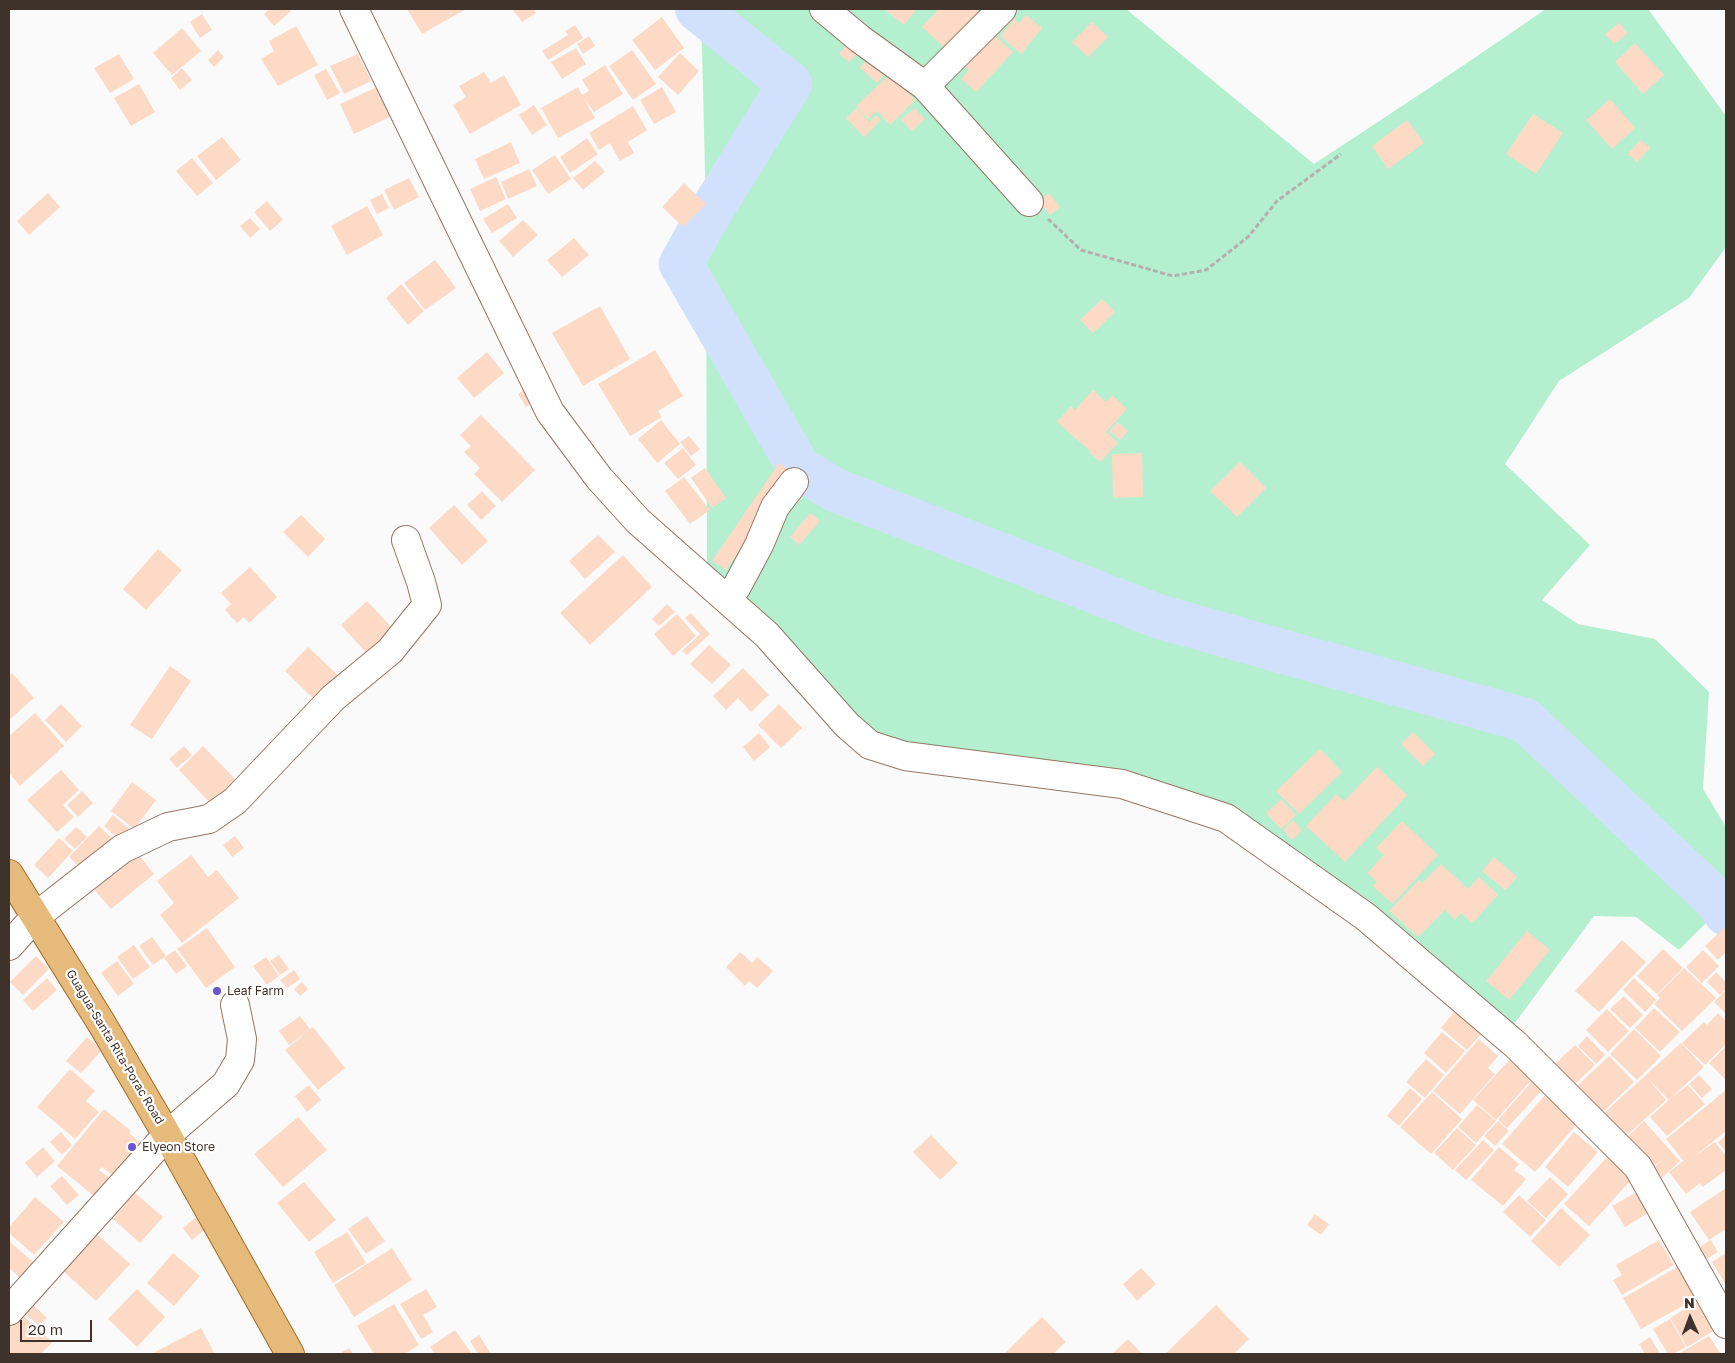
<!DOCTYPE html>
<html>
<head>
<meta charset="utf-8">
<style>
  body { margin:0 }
  #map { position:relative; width:1735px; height:1363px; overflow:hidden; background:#fafafa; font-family:"Golos Text",sans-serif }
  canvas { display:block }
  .frame { position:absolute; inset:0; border:10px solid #3f322a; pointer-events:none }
  .north { position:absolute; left:1665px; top:1293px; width:50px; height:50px; -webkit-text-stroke:4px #fff; paint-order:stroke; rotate:358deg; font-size:14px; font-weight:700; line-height:20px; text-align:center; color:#3f322a }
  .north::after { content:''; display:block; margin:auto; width:18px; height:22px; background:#3f322a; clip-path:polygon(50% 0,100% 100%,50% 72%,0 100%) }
  .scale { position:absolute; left:20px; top:1320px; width:72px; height:22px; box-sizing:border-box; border:2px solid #3f322a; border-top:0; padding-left:6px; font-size:15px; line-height:18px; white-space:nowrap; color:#3f322a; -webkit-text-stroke:4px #fff; paint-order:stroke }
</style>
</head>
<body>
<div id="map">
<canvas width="1735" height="1363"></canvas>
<div class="frame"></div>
<div class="north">N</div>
<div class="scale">20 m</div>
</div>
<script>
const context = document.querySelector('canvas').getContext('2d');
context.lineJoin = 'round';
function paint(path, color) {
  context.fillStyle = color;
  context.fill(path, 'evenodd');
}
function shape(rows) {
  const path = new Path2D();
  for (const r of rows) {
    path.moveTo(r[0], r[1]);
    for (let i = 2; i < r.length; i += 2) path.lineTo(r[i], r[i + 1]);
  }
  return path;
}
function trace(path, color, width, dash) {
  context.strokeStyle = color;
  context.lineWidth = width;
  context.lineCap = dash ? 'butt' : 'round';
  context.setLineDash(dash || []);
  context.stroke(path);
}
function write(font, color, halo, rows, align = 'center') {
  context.font = font + ' "Golos Text",sans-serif';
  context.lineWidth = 4.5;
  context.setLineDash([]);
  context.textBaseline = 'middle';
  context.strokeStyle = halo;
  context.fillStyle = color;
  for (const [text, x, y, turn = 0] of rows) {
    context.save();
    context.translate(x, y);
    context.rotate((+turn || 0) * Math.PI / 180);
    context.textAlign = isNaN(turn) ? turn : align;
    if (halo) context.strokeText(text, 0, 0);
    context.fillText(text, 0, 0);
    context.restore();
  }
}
paint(shape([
  [701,9,1126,9,1314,164,1458,69,1546,9,1648,9,1726,116,1726,247,1689,298,1559,381,1505,464,1590,545,1542,600,1578,624,1655,639,1709,692,1703,789,1726,827,1726,919,1719,910,1679,950,1636,917,1594,916,1514,1024,1227,811,877,739,728,589,707,563,706,210]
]), '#b4f0cf');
trace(shape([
  [697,9,790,84,706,219,681,264,799,468,835,490,1157,616,1525,720,1715,899,1726,914]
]), '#d1e1fd', 44);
paint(shape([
  [270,9,289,9,291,11,274,26,264,14],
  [407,9,466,9,422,34],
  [515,9,533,9,536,13,522,22,513,10],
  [884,9,917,9,904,25],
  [939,9,975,9,981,14,948,51,922,27],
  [202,14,212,30,200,38,190,22],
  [1026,15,1042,28,1021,54,1000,36,1014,19,1019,23],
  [662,17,684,48,655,70,632,40],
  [1092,22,1108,37,1088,57,1072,42],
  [1619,23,1628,33,1614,44,1605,34],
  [575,25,583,38,548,60,542,51,568,35,565,31],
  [296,26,318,65,278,86,261,59,274,51,269,41],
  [182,28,201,51,172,75,153,53],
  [994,35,1013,52,976,92,961,79,969,70,964,66],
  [589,36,595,46,583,54,577,44],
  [1635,43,1664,75,1643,94,1615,62],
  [847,44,858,53,849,62,839,54],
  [576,48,586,64,562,79,551,62],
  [218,50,224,57,214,67,208,60],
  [632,50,656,84,633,100,609,66],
  [680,53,699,71,678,95,658,77],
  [119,54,134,79,110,93,94,68],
  [358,54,371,81,344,94,330,66],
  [870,56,887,71,877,83,860,68],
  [605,65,623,94,594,112,583,97,595,118,558,138,541,108,578,87,582,95,589,91,582,80],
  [182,68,192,80,180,90,171,78],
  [326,69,340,93,327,100,314,75],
  [484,72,491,83,504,75,521,105,470,134,453,105,466,97,459,86],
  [890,74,915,100,890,125,877,111,868,119,856,106],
  [139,84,155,112,131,126,114,98],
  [377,87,390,117,354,134,340,104],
  [662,87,676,112,654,124,640,100],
  [1610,99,1635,128,1612,149,1586,120],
  [534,105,547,125,532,135,519,115],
  [633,106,647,130,628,142,634,153,620,161,610,143,599,150,589,133],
  [857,108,869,122,876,115,881,120,864,137,846,118],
  [914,108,925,119,912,131,901,120],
  [1533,114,1563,133,1536,174,1506,154],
  [1407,120,1424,143,1388,169,1372,146],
  [222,137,241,160,216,180,197,156],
  [587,138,598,154,570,173,560,157],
  [1640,140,1650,148,1637,162,1628,154],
  [511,142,520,163,484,179,475,159],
  [555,155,571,179,548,194,532,170],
  [192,158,213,183,197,196,176,171],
  [595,161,605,172,583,190,573,178],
  [529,169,537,186,508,199,501,182],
  [496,177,506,199,480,211,470,189],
  [409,178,419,197,394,210,384,190],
  [684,183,706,204,683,227,662,207],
  [48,193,60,207,29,235,17,221],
  [1049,193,1060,207,1050,215,1039,201],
  [382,194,389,208,377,214,370,200],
  [267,201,283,220,270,231,254,212],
  [508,204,517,218,492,233,483,219],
  [367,206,383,235,347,255,331,226],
  [250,218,260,229,250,238,240,226],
  [523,220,538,235,513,257,499,241],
  [574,238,589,255,562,277,547,260],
  [435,260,456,288,425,310,404,283],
  [401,284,424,311,408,325,386,298],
  [1102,299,1115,312,1093,333,1080,320],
  [600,306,630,359,583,386,552,333],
  [655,350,683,396,658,411,662,417,630,436,598,384],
  [487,352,504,373,474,398,457,378],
  [529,387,537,401,526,407,518,394],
  [1093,390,1106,402,1112,395,1127,409,1106,432,1118,443,1100,462,1089,452,1090,451,1057,422,1071,406,1075,410],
  [481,415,535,470,502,502,474,474,480,468,464,452,471,446,460,435],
  [661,420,680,444,657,463,638,439],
  [1118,422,1128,431,1120,440,1109,431],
  [689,436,700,449,691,456,680,442],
  [683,448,696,465,678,479,664,463],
  [1142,453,1143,497,1113,498,1112,454],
  [1240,462,1266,488,1237,517,1210,491],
  [779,463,793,473,726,570,712,561],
  [705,468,726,498,712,508,691,478],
  [684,477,710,510,690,524,665,491],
  [482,491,496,506,481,520,467,505],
  [454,505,488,541,462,565,429,528],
  [810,513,820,521,799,545,790,537],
  [301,515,325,539,308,557,283,532],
  [598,535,615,552,585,579,569,561],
  [158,549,182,570,146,610,123,589],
  [623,555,652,587,590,645,560,613],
  [250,567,277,597,249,623,244,617,237,623,225,610,231,604,221,593],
  [367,601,397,633,371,658,341,625],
  [667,604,675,612,659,626,652,619],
  [691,613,710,634,687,655,682,651,700,634,685,618],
  [677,614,696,636,673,656,654,634],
  [709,645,731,665,712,684,690,664],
  [308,647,340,677,316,701,285,671],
  [170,666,191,681,152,739,130,725],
  [743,668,769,695,751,712,738,698,726,710,713,696],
  [12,673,34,698,9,720,9,676],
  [61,704,82,726,66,742,45,720],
  [779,704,802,728,781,748,758,725],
  [35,713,64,746,20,786,9,773,9,736],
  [1413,732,1435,754,1423,766,1401,744],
  [759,733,770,747,754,761,743,747],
  [184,746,192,755,177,768,169,759],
  [203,746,236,780,211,804,179,770],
  [1320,749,1342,772,1299,814,1276,791],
  [1377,767,1407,795,1345,862,1306,826,1336,794,1344,801],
  [61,770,79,790,63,805,74,817,57,832,27,800],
  [132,782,156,800,134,829,111,811],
  [82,791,93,803,78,817,67,805],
  [1281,799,1296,815,1281,829,1266,813],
  [113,815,132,831,122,842,104,826],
  [1293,820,1302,830,1292,840,1283,830],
  [1402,821,1438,855,1392,904,1373,886,1377,882,1367,873,1384,855,1376,848],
  [99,826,112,838,82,869,69,857],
  [76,827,87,837,75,849,64,839],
  [235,836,244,848,232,857,223,845],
  [59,838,73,851,48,878,34,865],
  [133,848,154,874,111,909,89,884],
  [191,855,208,877,217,870,239,898,182,943,160,915,174,903,157,881],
  [1494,857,1517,877,1505,890,1482,871],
  [1441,864,1468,889,1479,877,1498,895,1472,923,1461,913,1455,920,1445,910,1418,937,1389,911,1419,880,1422,883],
  [207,928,235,967,206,988,177,949],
  [1724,928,1726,930,1726,952,1718,960,1705,946],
  [1527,931,1550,950,1509,1000,1486,981],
  [152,937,166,956,153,965,139,946],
  [1622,940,1646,962,1599,1012,1575,991],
  [134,945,150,967,133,979,117,957],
  [1663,949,1683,968,1657,994,1637,976],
  [175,950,187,966,176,974,164,958],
  [1703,950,1719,966,1702,983,1686,967],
  [740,952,752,963,757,957,773,971,757,988,749,981,745,986,726,967],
  [279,955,289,969,280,975,270,961],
  [36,956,49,969,23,995,10,982],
  [266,957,279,976,267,985,253,966],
  [117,961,134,984,118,996,101,973],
  [1684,968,1716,998,1682,1031,1654,1004,1660,998,1657,995],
  [294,970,300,979,287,988,280,980],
  [1716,972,1726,982,1726,988,1720,995,1707,982],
  [47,978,57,990,33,1011,23,1000],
  [1634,978,1656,1000,1645,1012,1623,990],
  [302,982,308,989,300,996,294,989],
  [1726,990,1726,1014,1714,1002],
  [1624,996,1643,1015,1630,1028,1610,1009],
  [1654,1008,1680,1032,1660,1052,1635,1028],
  [1607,1009,1629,1031,1608,1052,1586,1030],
  [1455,1011,1482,1033,1467,1050,1441,1028],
  [1718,1013,1726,1021,1726,1044,1705,1065,1682,1043,1704,1022,1707,1025],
  [300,1016,310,1029,313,1027,345,1068,318,1090,285,1050,307,1032,289,1045,279,1031],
  [1634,1029,1661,1056,1637,1080,1610,1054],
  [1442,1032,1465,1051,1446,1073,1424,1053],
  [1587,1036,1605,1055,1596,1064,1578,1046],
  [87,1037,102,1050,81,1073,66,1061],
  [1479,1039,1498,1056,1488,1068,1495,1074,1460,1114,1433,1091],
  [1681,1043,1704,1067,1672,1097,1688,1085,1705,1104,1667,1136,1650,1117,1669,1100,1648,1079,1666,1100,1624,1138,1603,1114],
  [1575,1045,1595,1065,1572,1087,1552,1067],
  [1726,1046,1726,1080,1709,1063],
  [1609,1056,1634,1082,1601,1114,1576,1087],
  [1426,1059,1444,1075,1425,1098,1406,1082],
  [1510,1059,1532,1079,1496,1120,1473,1100],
  [70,1069,95,1091,86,1101,99,1112,75,1139,37,1107],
  [1699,1075,1712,1089,1702,1098,1689,1084],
  [1533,1080,1543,1089,1507,1128,1498,1120],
  [309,1085,321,1100,307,1112,295,1096],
  [1410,1088,1422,1099,1399,1126,1387,1116],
  [1726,1090,1726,1131,1695,1156,1715,1142,1726,1156,1726,1170,1703,1187,1700,1183,1686,1194,1669,1172,1683,1161,1686,1164,1666,1139],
  [1432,1092,1462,1119,1431,1154,1400,1127],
  [1545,1095,1578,1123,1535,1172,1502,1144],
  [1477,1105,1496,1121,1476,1143,1458,1127],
  [104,1109,131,1131,129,1133,144,1146,117,1179,102,1167,99,1170,111,1179,95,1197,57,1166],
  [298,1117,327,1150,283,1187,254,1154],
  [1498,1121,1509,1131,1495,1146,1484,1136],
  [1644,1121,1680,1161,1662,1178,1653,1168,1665,1158,1654,1166,1627,1137],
  [1457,1128,1476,1145,1453,1170,1434,1153],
  [61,1132,72,1145,62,1155,50,1142],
  [1574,1132,1598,1152,1568,1187,1545,1167],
  [931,1135,958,1163,940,1180,913,1152],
  [1726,1135,1726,1152,1718,1142],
  [1483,1140,1494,1150,1466,1180,1455,1170],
  [43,1147,55,1161,37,1177,25,1163],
  [1499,1147,1519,1164,1514,1170,1526,1179,1503,1206,1471,1180],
  [1608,1156,1633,1178,1589,1226,1564,1204],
  [62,1176,79,1195,67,1205,50,1186],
  [1550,1177,1568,1194,1546,1218,1527,1201],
  [304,1182,336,1220,309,1242,277,1203],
  [1726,1188,1726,1229,1709,1240,1690,1212],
  [135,1193,163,1217,140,1243,113,1219],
  [1635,1193,1648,1213,1625,1227,1612,1206],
  [1519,1195,1546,1220,1530,1237,1503,1212],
  [35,1197,64,1222,34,1255,9,1233,9,1227],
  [1561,1208,1590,1235,1559,1267,1531,1241],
  [200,1214,209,1226,192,1240,183,1228],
  [1315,1214,1329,1224,1321,1235,1307,1225],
  [367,1216,385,1241,366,1254,348,1229],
  [347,1232,366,1263,333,1283,314,1252],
  [97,1234,130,1264,96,1301,62,1270],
  [1659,1240,1674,1265,1622,1295,1613,1280,1622,1275,1616,1265],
  [1711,1240,1718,1252,1701,1262,1694,1250],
  [9,1241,34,1263,20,1278,9,1268],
  [392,1248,412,1280,354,1317,334,1285],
  [173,1253,200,1276,174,1306,147,1283],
  [1726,1253,1726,1285,1712,1262],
  [1679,1266,1697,1298,1641,1329,1623,1298],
  [1141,1268,1156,1284,1137,1301,1123,1284],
  [137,1289,165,1317,137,1347,108,1319],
  [426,1289,437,1307,423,1315,433,1332,421,1339,400,1304],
  [30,1302,47,1318,39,1326,22,1311],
  [1696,1302,1713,1331,1687,1347,1670,1318],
  [394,1304,419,1345,405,1354,374,1354,357,1326],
  [1216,1305,1249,1339,1234,1354,1165,1354],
  [17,1310,52,1342,41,1354,9,1354,9,1320],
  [1042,1317,1066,1342,1053,1354,1004,1354],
  [1670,1319,1686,1347,1673,1354,1668,1354,1653,1329],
  [201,1328,215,1354,156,1354,155,1352],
  [455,1330,472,1354,435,1354,430,1347],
  [479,1335,491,1354,478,1354,470,1341],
  [1709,1336,1720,1353,1678,1354],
  [1650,1337,1660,1354,1645,1354,1639,1344],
  [1128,1339,1142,1354,1112,1354],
  [349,1348,353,1354,344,1354,342,1352]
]), '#fddac6');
const minor = shape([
  [354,9,550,412,599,478,638,521,767,635,847,725,870,745,905,756,1122,784,1226,818,1366,917,1516,1045,1638,1167,1726,1324],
  [824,9,860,39,925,86,1029,202],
  [925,86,1002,9],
  [724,597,736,588,759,545,775,507,794,482],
  [9,946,35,917,122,849,168,827,209,819,235,801,333,698,390,651,427,605,421,582,406,540],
  [9,1311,167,1135,226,1084,240,1060,242,1039,235,1005]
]);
const major = shape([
  [9,874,102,1024,167,1135,290,1354]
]);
trace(minor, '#957664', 30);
trace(major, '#a06c25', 30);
trace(shape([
  [1048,219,1081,250,1173,276,1206,270,1248,237,1277,201,1341,154]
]), '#b5b0ad', 3, [5, 2.5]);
trace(minor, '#fff', 28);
trace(major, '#e5ba7a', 28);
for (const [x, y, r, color] of [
  [217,991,5,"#6754ce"],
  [132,1147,5,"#6754ce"]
]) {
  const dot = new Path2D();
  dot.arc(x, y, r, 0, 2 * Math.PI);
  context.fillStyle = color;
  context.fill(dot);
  trace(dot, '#fff', 2);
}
write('12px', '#3f322a', '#fff', [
  ["Leaf Farm",227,991],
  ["Elyeon Store",142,1147]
], 'left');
write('12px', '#3f322a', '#fff', [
  ["Guagua-Santa Rita-Porac Road",115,1047,59]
]);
</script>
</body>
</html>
